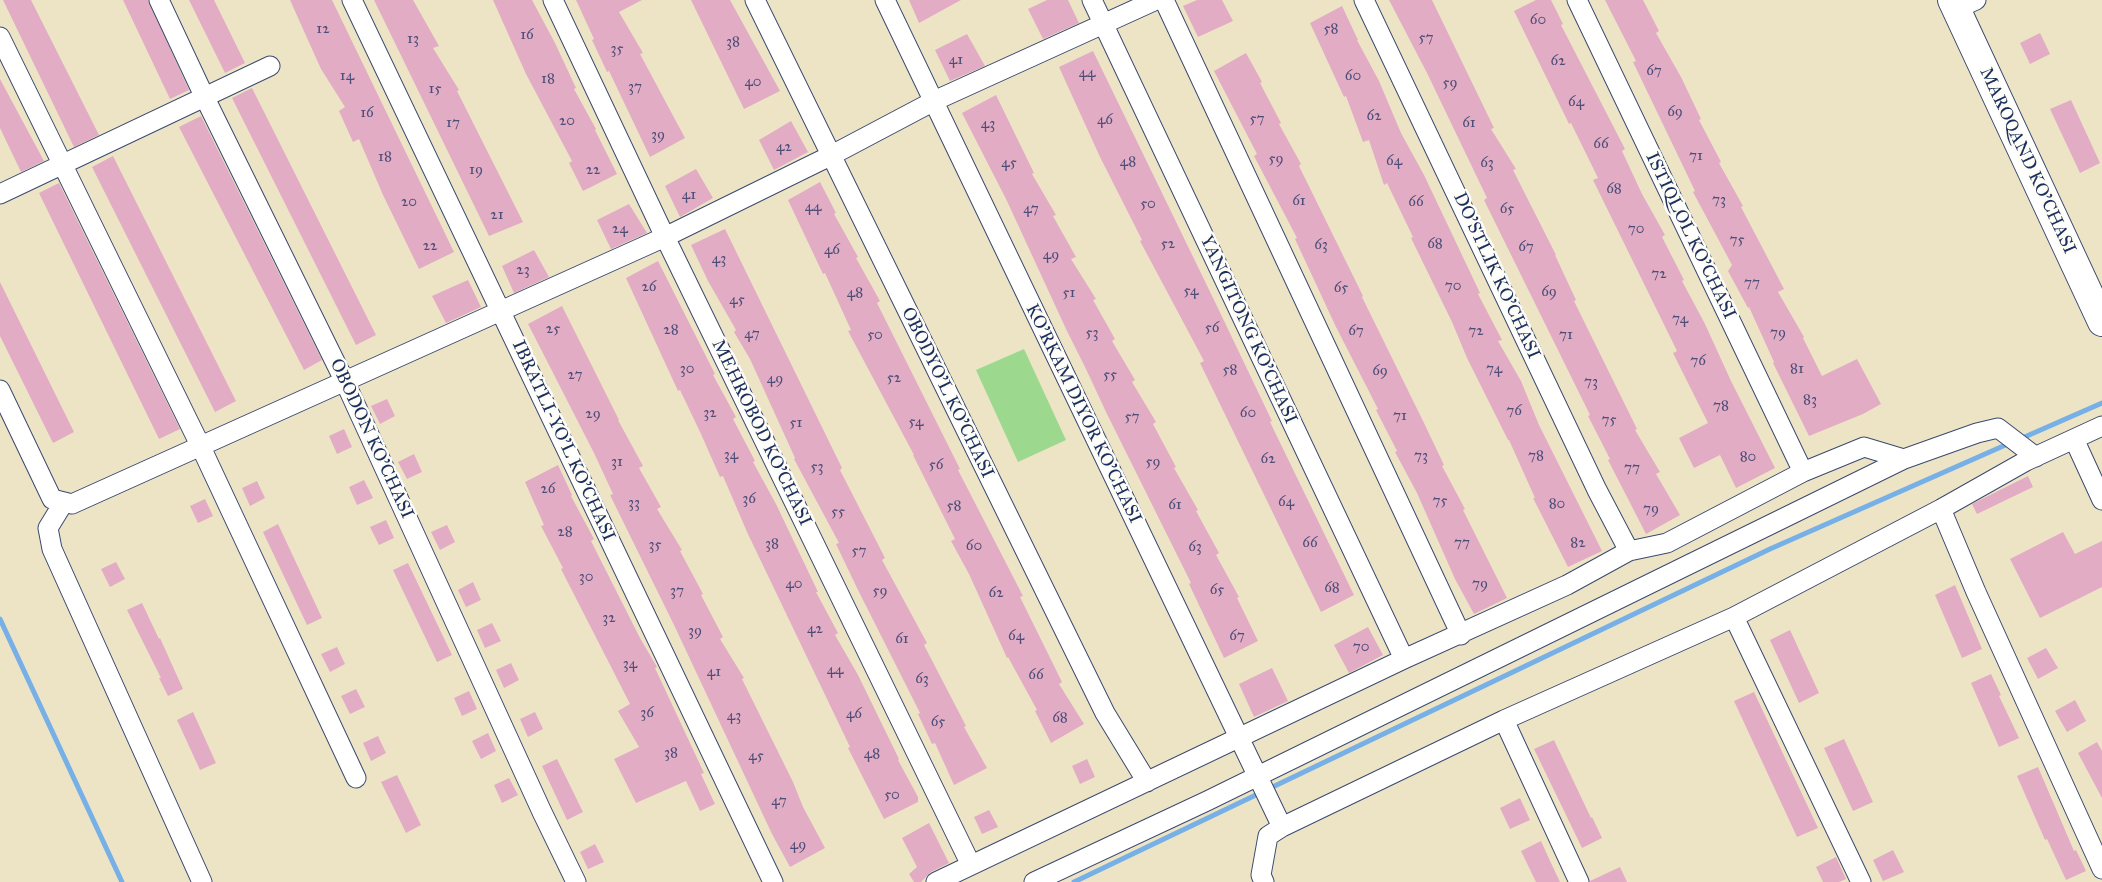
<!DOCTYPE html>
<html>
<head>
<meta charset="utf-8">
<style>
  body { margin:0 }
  canvas { display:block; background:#ede4c6 }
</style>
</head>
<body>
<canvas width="2102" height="882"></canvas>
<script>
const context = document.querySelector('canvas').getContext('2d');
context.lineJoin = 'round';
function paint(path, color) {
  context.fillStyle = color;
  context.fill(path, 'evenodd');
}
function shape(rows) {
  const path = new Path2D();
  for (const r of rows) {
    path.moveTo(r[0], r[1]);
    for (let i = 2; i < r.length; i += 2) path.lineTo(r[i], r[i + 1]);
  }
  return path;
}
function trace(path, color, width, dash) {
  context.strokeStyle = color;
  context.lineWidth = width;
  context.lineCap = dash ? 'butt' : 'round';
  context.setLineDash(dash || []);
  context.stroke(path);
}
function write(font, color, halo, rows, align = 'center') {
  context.font = font + ' "IM FELL Great Primer",serif';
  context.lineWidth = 5;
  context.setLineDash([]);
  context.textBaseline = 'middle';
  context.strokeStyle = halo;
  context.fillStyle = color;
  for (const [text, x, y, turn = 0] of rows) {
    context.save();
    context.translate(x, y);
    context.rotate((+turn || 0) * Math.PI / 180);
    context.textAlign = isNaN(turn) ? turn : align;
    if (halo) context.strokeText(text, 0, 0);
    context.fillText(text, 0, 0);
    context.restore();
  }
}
paint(shape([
  [1024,349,1066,440,1018,462,976,370]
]), '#9cd98e');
trace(shape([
  [2020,439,2102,403],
  [0,619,122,882],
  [1074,882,1770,549,2010,443]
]), '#76b0e7', 5);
paint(shape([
  [3,0,31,0,99,135,74,147],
  [123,0,148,0,189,90,170,99],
  [189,0,214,0,245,63,225,73],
  [290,0,332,0,454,252,419,269,383,195,359,139,353,142,339,111,345,107,321,69],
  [374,0,413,0,439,46,433,48,459,90,457,91,523,222,489,236],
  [493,0,532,0,555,43,576,88,574,89,596,129,595,130,617,174,583,191,569,163,572,161,526,74],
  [576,0,642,0,619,12,643,53,640,54,685,138,650,157,609,71,607,72,592,40,594,39],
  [691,0,730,0,780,91,744,109],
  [909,0,961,0,919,23],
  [1047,0,1068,0,1079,23,1043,39,1028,9],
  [1197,0,1222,0,1233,21,1198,37,1183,6],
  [1389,0,1432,0,1494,128,1491,129,1516,169,1513,170,1556,255,1555,255,1576,300,1574,301,1637,429,1635,430,1660,472,1656,474,1680,515,1646,534,1608,460,1610,459,1588,416,1590,415,1484,200,1487,198,1427,73],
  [1536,0,1551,0,1563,24,1561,25,1625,149,1622,151,1642,194,1665,235,1662,237,1684,280,1682,281,1705,324,1731,381,1775,468,1736,488,1720,455,1694,468,1679,438,1708,423,1673,353,1677,351,1593,180,1598,178,1571,123,1569,124,1514,11],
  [1605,0,1643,0,1659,31,1656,33,1681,77,1701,119,1699,120,1721,162,1719,163,1743,206,1741,207,1784,289,1778,292,1804,337,1803,338,1822,376,1857,359,1881,404,1863,414,1809,436,1773,363,1774,362,1749,307,1748,308,1728,271,1732,265,1693,192,1695,191,1633,62,1636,61],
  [1342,6,1358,40,1357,40,1379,81,1401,133,1424,175,1480,293,1478,294,1502,340,1498,341,1521,381,1539,425,1602,551,1568,567,1533,498,1535,498,1509,440,1508,440,1467,358,1452,322,1411,238,1413,237,1387,183,1384,185,1369,140,1363,142,1346,96,1344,97,1310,23],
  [2040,33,2050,54,2030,64,2020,43],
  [967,34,985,66,950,81,935,50],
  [1093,51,1215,302,1272,421,1270,422,1354,595,1321,612,1200,363,1204,361,1140,241,1142,240,1100,157,1059,67],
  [1246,53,1262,82,1260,83,1281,123,1279,124,1301,164,1299,166,1363,296,1362,297,1424,423,1444,465,1442,466,1465,509,1463,510,1507,598,1474,614,1455,579,1417,493,1395,452,1397,451,1376,410,1378,409,1336,327,1295,239,1297,238,1254,156,1257,154,1214,71],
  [0,79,44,161,21,172,0,128],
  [252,88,376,335,356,345,232,98],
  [996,95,1034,173,1032,174,1056,215,1053,216,1076,257,1071,259,1096,299,1093,300,1115,339,1112,341,1135,380,1132,382,1156,422,1153,424,1176,467,1174,468,1198,510,1196,511,1219,553,1216,555,1239,597,1237,598,1258,641,1224,658,1189,584,1191,583,1106,412,1086,369,1066,329,1007,201,962,113],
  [2071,100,2100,163,2080,173,2050,109],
  [201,116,322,360,304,370,179,127],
  [791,121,808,152,774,170,759,140],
  [113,156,236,401,215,412,92,167],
  [696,169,713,198,680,217,665,186],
  [820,182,836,213,834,214,858,257,856,258,880,301,877,303,960,469,958,470,1023,596,1020,597,1062,682,1059,684,1084,724,1051,743,1035,711,1037,710,1008,657,1007,658,969,574,951,541,955,539,913,455,914,455,848,331,851,330,825,273,823,274,788,200],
  [59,183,180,429,159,439,39,193],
  [629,204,647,233,611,249,597,220],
  [725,229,842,468,840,470,885,558,882,560,927,643,924,645,966,726,964,727,987,768,954,785,935,743,932,744,918,714,920,713,857,588,836,544,839,543,794,459,795,458,750,359,734,332,736,330,708,281,691,245],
  [534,250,549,277,514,293,502,266],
  [658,261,715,374,713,375,736,417,733,419,755,461,753,462,776,504,818,592,816,592,838,633,835,635,858,675,899,759,898,760,918,797,918,802,884,819,848,748,850,747,747,532,723,476,720,477,701,434,680,390,678,391,626,278],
  [468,280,481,307,446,323,432,296],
  [0,282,74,432,53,443,0,336],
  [562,306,619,420,618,420,643,466,639,468,661,507,657,509,682,550,680,551,703,594,701,595,723,637,720,639,744,678,742,679,793,782,803,807,825,848,790,867,772,834,674,625,610,495,613,494,594,453,528,324],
  [387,399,395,416,380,424,371,406],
  [344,429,352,447,337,454,329,436],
  [414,454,422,472,407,479,398,462],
  [558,465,572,495,571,496,594,539,591,541,640,638,657,667,655,668,704,773,701,774,715,804,700,811,686,781,636,803,614,759,639,747,618,711,630,704,561,569,563,568,541,526,544,525,525,482],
  [2028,476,2033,487,1977,514,1972,504],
  [364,480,373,498,357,505,349,487],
  [257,481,265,498,250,506,242,488],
  [205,499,213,516,198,523,190,506],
  [386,520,394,538,379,545,370,527],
  [278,524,322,618,307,625,263,532],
  [447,525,455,542,440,550,431,532],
  [2063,532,2075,554,2102,541,2102,587,2040,618,2010,559],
  [116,562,125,579,110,587,101,569],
  [408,563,452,655,437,662,393,570],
  [473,582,481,600,466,607,458,590],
  [1955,585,1982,649,1962,658,1935,595],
  [142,603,159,639,160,638,183,689,168,696,159,678,161,678,127,610],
  [492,623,501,641,485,648,477,630],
  [1368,627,1383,655,1349,673,1334,645],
  [1790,630,1819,693,1799,703,1770,640],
  [337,647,345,664,330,672,321,654],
  [2046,648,2058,668,2038,679,2027,658],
  [511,663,519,680,504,688,496,670],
  [1272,668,1288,701,1254,717,1239,684],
  [1991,674,2001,695,1999,696,2019,738,1999,747,1971,683],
  [356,689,365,707,350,714,341,696],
  [469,691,477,709,462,716,454,698],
  [1754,692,1818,828,1797,837,1734,701],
  [2075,700,2086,721,2067,732,2055,711],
  [193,712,216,763,200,770,177,720],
  [535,712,543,729,528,737,520,719],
  [488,733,496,751,481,759,472,741],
  [378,736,386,753,371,761,363,743],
  [1844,739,1873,802,1853,811,1824,748],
  [1554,740,1591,818,1592,817,1602,838,1582,848,1534,749],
  [2097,742,2102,751,2102,798,2078,753],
  [557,759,583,812,567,820,542,766],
  [1087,759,1095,777,1080,784,1072,766],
  [2038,767,2074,851,2076,850,2086,871,2066,880,2047,839,2045,840,2017,776],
  [397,775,421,825,406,833,381,782],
  [509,778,518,795,502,803,494,785],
  [1520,798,1530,820,1510,829,1500,808],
  [989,810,998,827,982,834,974,817],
  [929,823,949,863,931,872,921,882,914,882,909,874,917,867,902,838],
  [1541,841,1551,863,1560,882,1536,882,1521,851],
  [595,844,604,862,588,869,580,852],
  [1893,850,1904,872,1883,881,1873,860],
  [1836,857,1846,879,1839,882,1823,882,1816,867],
  [1620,867,1627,882,1590,882,1590,881]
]), '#e2acc5');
const street = shape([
  [159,0,205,98,345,382,542,812,576,882],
  [352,0,773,882],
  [553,0,665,237,971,865],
  [755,0,1105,713,1147,782],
  [885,0,1282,827],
  [1092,0,1404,659],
  [1164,0,1461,635],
  [1364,0,1597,490,1629,551],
  [1577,0,1803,472],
  [1956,9,1976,0],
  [0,37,200,445,356,778],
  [0,194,270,66],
  [0,390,52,499,72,504,665,237,830,156,934,101,1156,0],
  [2074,439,2102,500],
  [64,502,48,528,52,549,202,882],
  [1941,509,1976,592,2102,869],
  [1734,617,1861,882],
  [1504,720,1579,882],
  [936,882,1404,659,1567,585,1629,551,1667,543,1803,472,1864,447,1904,459],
  [1034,882,1207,801,1904,459,1977,433,1998,428,2036,457],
  [1264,882,1261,875,1268,836,1282,827,1504,720,1734,617,1941,509,2026,461,2102,426]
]);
const secondary = shape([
  [1952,0,2102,322]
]);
trace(street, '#3a4a6e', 21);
trace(secondary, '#3a4a6e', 30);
trace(street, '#fff', 19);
trace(secondary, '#fff', 28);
write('15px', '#4d4e78', null, [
  ["60",1538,20],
  ["12",323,29],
  ["58",1331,29],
  ["16",527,35],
  ["57",1426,38],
  ["13",413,39],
  ["38",733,42],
  ["35",617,49],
  ["41",956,60],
  ["62",1558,61],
  ["67",1654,71],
  ["44",1087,73],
  ["14",347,76],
  ["60",1353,76],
  ["18",548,79],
  ["40",753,82],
  ["59",1450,83],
  ["37",635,87],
  ["15",435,89],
  ["64",1576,102],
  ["69",1675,112],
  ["16",367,113],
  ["62",1374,116],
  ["57",1257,119],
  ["46",1105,120],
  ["20",567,121],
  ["17",453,123],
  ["61",1469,123],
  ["43",988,124],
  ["39",658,135],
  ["66",1601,144],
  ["42",784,147],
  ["71",1696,156],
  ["18",385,157],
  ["59",1276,159],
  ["64",1394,161],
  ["48",1128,162],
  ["45",1009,163],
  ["63",1487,163],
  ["19",476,170],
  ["22",593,170],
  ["68",1614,189],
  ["41",689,195],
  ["73",1719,200],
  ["61",1299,201],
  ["20",409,202],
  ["66",1416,202],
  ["50",1148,204],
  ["44",813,207],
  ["47",1031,209],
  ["65",1507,209],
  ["21",497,215],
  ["24",620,229],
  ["70",1636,229],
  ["75",1737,240],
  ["52",1168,244],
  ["68",1435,244],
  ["63",1321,245],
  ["22",430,246],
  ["67",1526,247],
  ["46",832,250],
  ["49",1051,255],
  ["43",719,259],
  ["23",523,270],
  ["72",1659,274],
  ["77",1752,283],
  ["70",1453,286],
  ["26",649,287],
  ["65",1341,288],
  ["54",1191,291],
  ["69",1549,292],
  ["48",855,293],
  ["51",1069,293],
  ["45",737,300],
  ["74",1680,319],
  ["56",1212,328],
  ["25",553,329],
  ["28",671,330],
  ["67",1356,331],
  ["72",1476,331],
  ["53",1092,333],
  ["79",1778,333],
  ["47",752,334],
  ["50",875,335],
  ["71",1566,335],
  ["76",1698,361],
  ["30",687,369],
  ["74",1494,369],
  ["81",1797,369],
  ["58",1230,370],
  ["69",1380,371],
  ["27",575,375],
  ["55",1110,375],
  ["52",894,378],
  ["49",775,379],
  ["73",1591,382],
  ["83",1810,400],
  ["78",1721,406],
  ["76",1514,411],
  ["32",710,413],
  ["60",1248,413],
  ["29",593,414],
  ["71",1400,416],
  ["57",1132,417],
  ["75",1609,420],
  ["54",916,422],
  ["51",796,423],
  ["34",731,455],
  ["73",1421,456],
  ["78",1536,456],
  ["80",1748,457],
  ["62",1268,459],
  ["31",617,462],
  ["59",1153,462],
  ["56",936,465],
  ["53",817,467],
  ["77",1632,468],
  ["26",548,489],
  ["36",749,499],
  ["75",1440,501],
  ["64",1286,502],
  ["33",634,503],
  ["80",1557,504],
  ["61",1175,505],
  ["58",954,506],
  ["79",1651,509],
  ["55",838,512],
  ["28",565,532],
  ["66",1310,543],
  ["77",1462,543],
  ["82",1578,543],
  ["38",772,544],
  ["35",655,545],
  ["60",974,546],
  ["63",1195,547],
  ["57",859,551],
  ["30",586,577],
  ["40",794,584],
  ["79",1480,584],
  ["68",1332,588],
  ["65",1217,590],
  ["37",677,591],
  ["59",880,591],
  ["62",996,593],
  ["32",609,618],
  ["42",815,629],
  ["39",695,631],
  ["64",1016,636],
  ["67",1237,636],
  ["61",902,639],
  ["70",1361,647],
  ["34",630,664],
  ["44",835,670],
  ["41",714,672],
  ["66",1036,675],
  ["63",922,679],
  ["36",647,713],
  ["46",854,714],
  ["43",734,716],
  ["68",1060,718],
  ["65",938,722],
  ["38",671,753],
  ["48",872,754],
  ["45",756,756],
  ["50",892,795],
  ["47",779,801],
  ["49",798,845]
]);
write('18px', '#1b2f5e', '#fdfcf7', [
  ["MAROQAND KO'CHASI",2027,161,65],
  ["ISTIQLOL KO'CHASI",1690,236,64],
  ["DO'STLIK KO'CHASI",1496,276,65],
  ["YANGITONG KO'CHASI",1248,330,65],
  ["OBODYO'L KO'CHASI",947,393,64],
  ["KO'RKAM DIYOR KO'CHASI",1083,414,64],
  ["MEHROBOD KO'CHASI",761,433,64],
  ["OBODON KO'CHASI",371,439,65],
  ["IBRATLI-YO'L KO'CHASI",563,441,65]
]);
</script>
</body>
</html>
